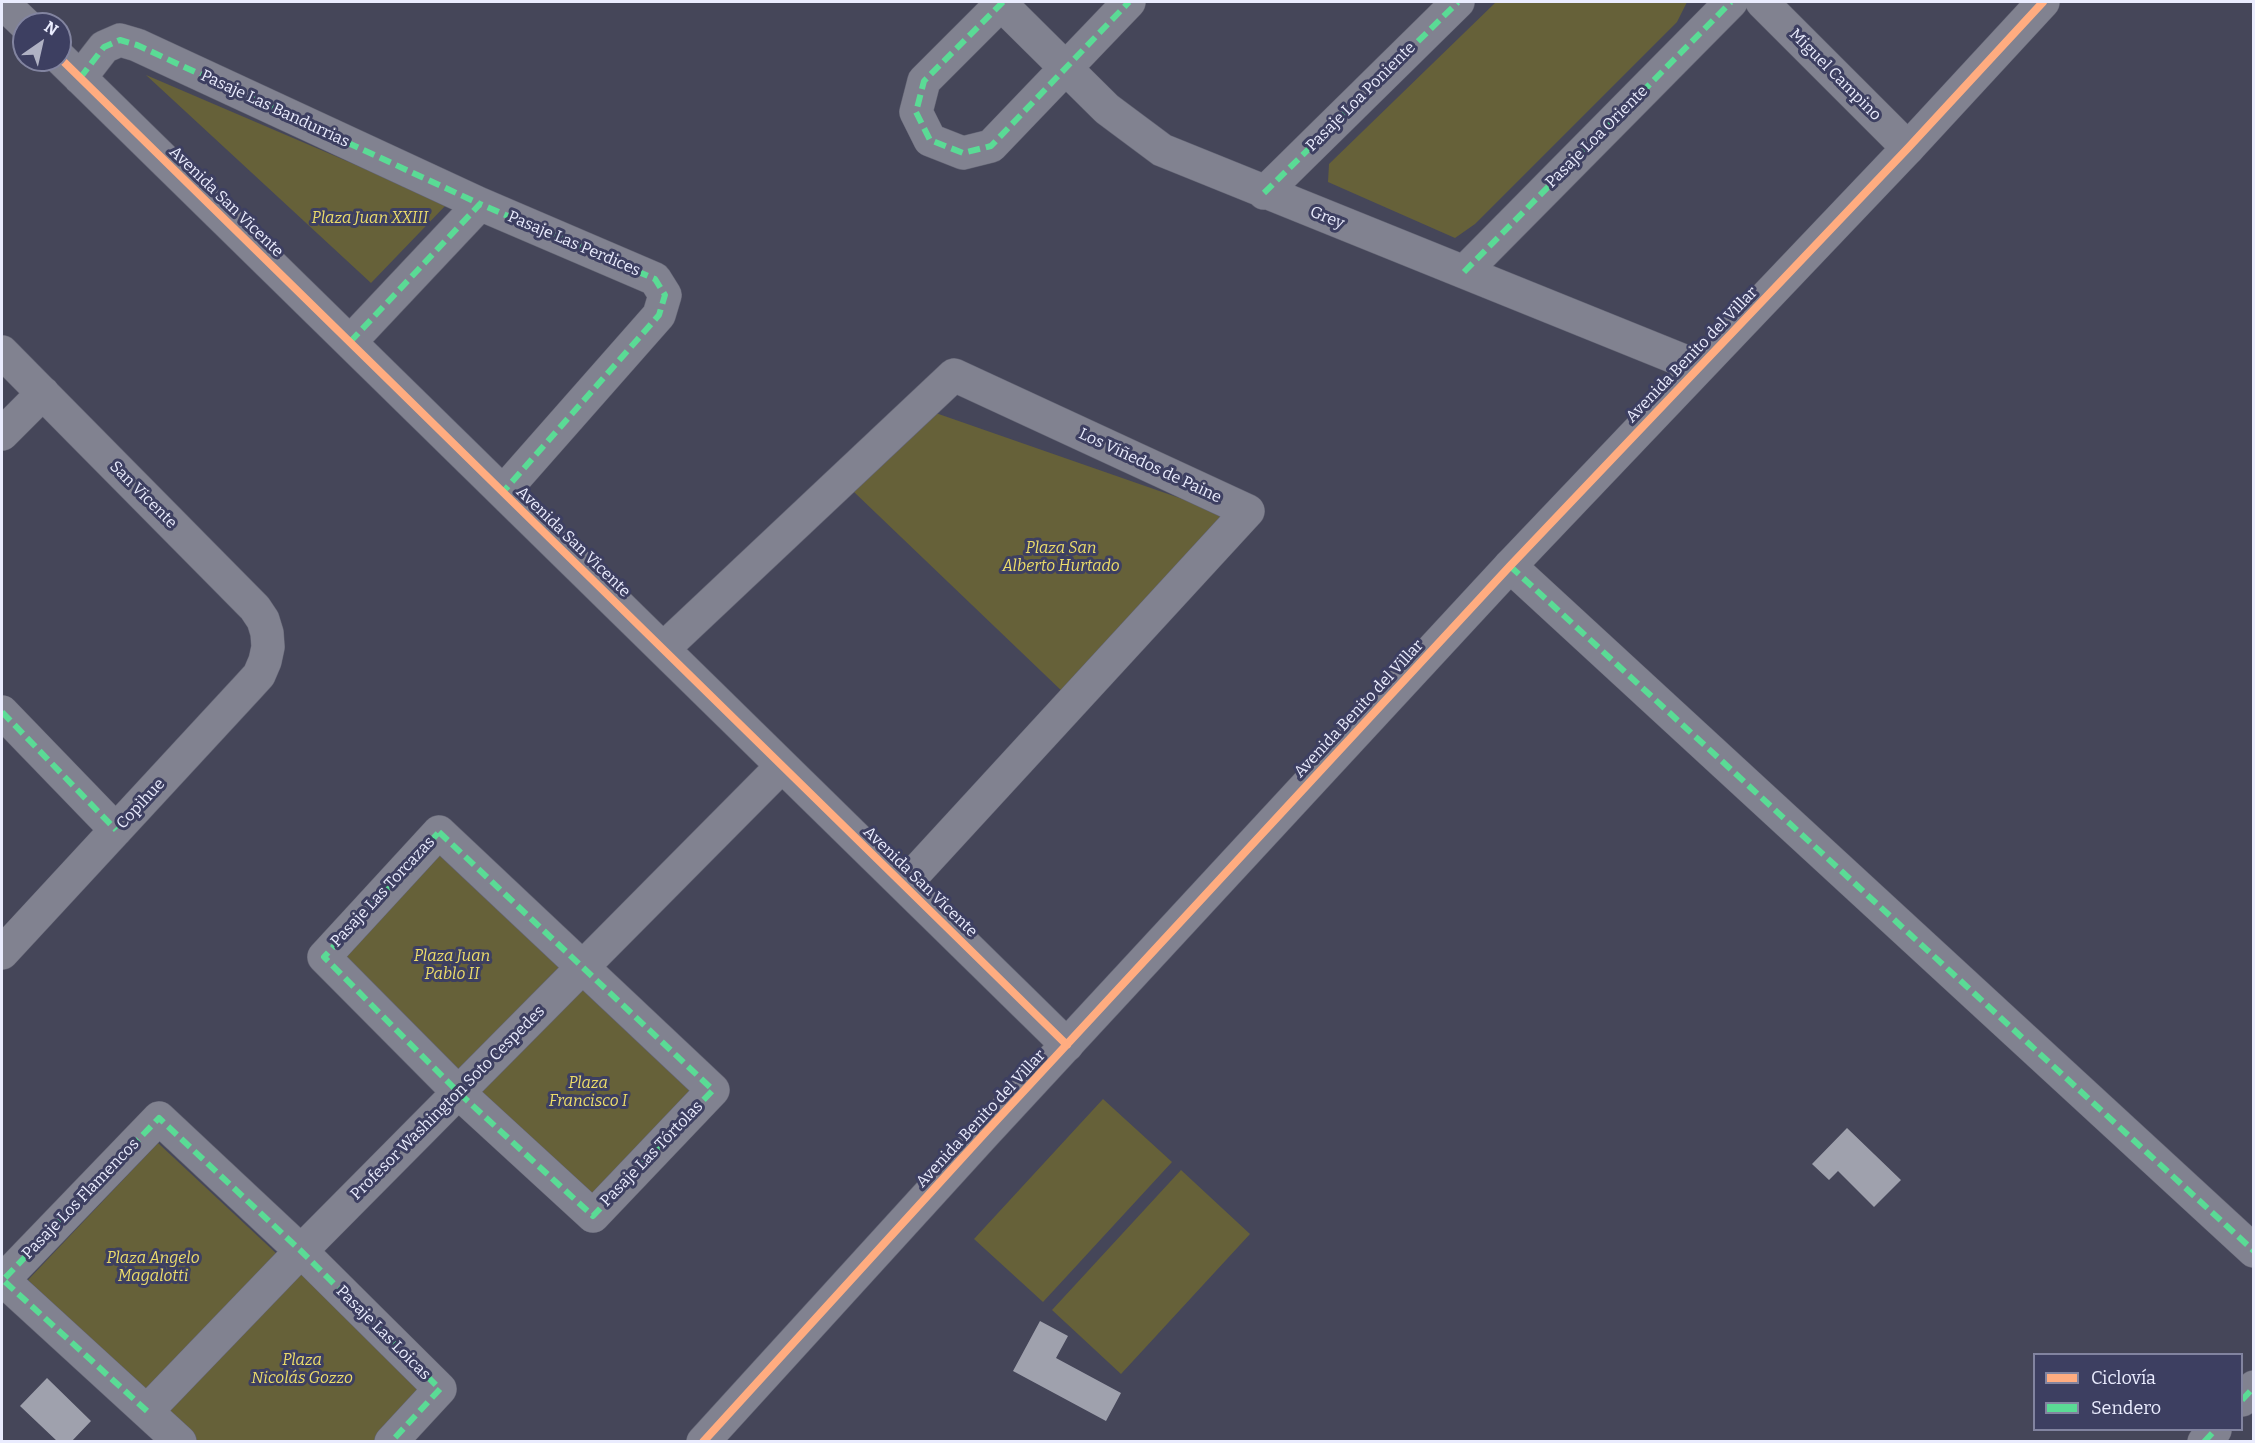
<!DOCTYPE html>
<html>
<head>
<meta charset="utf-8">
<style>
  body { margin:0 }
  #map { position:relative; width:2255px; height:1443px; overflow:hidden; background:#454659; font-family:Bitter,serif }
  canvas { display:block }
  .frame { position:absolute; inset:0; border:3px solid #eaecfe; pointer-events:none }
  .legend { position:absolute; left:2033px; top:1353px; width:210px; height:78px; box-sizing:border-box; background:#3d3f61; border:2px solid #8284a0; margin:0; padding:8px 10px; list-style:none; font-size:18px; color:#eaecfe }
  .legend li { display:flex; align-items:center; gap:12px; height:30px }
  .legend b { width:30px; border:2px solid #8284a0 }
  .north { position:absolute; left:12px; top:12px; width:60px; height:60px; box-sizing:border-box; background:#3d3f61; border:2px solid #8284a0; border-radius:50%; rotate:34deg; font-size:16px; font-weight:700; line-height:24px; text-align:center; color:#eaecfe }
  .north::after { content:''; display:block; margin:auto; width:21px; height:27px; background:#b0b2c4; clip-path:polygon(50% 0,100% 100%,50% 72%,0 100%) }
</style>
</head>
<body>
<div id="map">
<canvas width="2255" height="1443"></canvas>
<div class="frame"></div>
<ul class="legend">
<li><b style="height:8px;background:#ffac80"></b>Ciclovía</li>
<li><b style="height:8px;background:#5adb95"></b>Sendero</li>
</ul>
<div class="north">N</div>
</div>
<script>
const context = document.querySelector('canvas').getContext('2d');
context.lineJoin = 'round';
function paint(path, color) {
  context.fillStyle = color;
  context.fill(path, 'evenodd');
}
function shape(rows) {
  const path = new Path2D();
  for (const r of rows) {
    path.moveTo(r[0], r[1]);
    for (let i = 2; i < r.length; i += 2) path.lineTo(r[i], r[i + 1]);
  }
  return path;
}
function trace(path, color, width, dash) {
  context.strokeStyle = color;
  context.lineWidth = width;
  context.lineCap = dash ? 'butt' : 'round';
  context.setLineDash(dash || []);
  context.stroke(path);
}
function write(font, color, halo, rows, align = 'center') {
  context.font = font + ' Bitter,serif';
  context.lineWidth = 6;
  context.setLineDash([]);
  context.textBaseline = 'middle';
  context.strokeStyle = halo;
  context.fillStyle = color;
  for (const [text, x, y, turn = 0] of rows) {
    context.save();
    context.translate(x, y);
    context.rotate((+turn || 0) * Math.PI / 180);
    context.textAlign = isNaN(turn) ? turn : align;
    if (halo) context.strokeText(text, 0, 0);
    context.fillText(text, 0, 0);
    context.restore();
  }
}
paint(shape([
  [1496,2,1687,2,1677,22,1475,224,1455,238,1328,182,1329,164],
  [146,75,447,204,371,283],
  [930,411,1234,517,1066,695,854,492],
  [439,849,561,968,464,1075,333,965],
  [578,983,697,1090,592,1199,476,1091],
  [1103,1099,1172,1162,1043,1302,974,1239],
  [158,1143,278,1255,148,1393,28,1280],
  [1181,1170,1250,1234,1121,1374,1052,1310],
  [300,1268,422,1387,373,1441,194,1441,163,1412]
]), '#666139');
paint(shape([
  [1847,1128,1901,1180,1874,1207,1838,1171,1829,1180,1812,1164],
  [1040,1321,1068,1336,1056,1358,1121,1393,1106,1421,1013,1371],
  [47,1378,91,1421,71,1442,58,1442,20,1406]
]), '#9fa1ad');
const minor = shape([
  [2,2,25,24],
  [999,2,1107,109,1162,150,1699,367],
  [1003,2,924,81,916,112,930,140,963,153,991,146,1129,2],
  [1762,2,1908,148],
  [60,58,1067,1045],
  [80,78,104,47,120,40,137,45,480,204],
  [1264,193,1458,2],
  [1464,272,1731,2],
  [350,342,480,204,655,279,665,295,659,315,503,492],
  [2,352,255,608,263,620,267,633,268,647,265,661,259,675,249,686,2,953],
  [2,434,43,393],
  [1510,566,2254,1251],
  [663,649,954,375,1248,511,904,885],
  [2,712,116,830],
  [439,832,713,1090,593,1216,459,1093,324,957,439,832],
  [2242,1400,2254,1387],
  [147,1411,301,1251,782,766],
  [180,1442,3,1280,159,1118,301,1251,440,1389,391,1442],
  [2204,1442,2215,1430]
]);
const tertiary = shape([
  [703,1442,983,1135,1510,566,1908,148,2043,2]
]);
trace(minor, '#636474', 34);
trace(tertiary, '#636474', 34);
trace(minor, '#818290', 33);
trace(tertiary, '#818290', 33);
trace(shape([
  [1003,2,924,81,916,112,930,140,963,153,991,146,1129,2],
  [80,78,104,47,120,40,137,45,480,204],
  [1264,193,1458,2],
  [1464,272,1731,2],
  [350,342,480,204,655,279,665,295,659,315,503,492],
  [1510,566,2254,1251],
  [2,712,116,830],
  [439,832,713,1090,593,1216,459,1093,324,957,439,832],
  [2242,1400,2254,1387],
  [147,1411,3,1280,159,1118,301,1251,440,1389,391,1442],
  [2204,1442,2215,1430]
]), '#5adb95', 6, [12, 6]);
trace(shape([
  [60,58,1067,1045],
  [703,1442,983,1135,1510,566,1908,148,2043,2]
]), '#ffac80', 8);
write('16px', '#eaecfe', '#3d3f61', [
  ["Miguel Campino",1835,75,45],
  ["Pasaje Loa Poniente",1361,97,-45],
  ["Pasaje Las Bandurrias",275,109,25],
  ["Pasaje Loa Oriente",1597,137,-45],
  ["Avenida San Vicente",226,202,44],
  ["Grey",1327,218,22],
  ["Pasaje Las Perdices",574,244,23],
  ["Avenida Benito del Villar",1692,355,-46],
  ["Los Viñedos de Paine",1150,466,25],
  ["San Vicente",143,495,45],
  ["Avenida San Vicente",573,542,44],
  ["Avenida Benito del Villar",1359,709,-47],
  ["Copihue",141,804,-47],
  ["Avenida San Vicente",920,882,44],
  ["Pasaje Las Torcazas",383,892,-47],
  ["Profesor Washington Soto Cespedes",448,1103,-45],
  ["Avenida Benito del Villar",981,1119,-47],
  ["Pasaje Las Tórtolas",652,1154,-46],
  ["Pasaje Los Flamencos",81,1199,-46],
  ["Pasaje Las Loicas",383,1333,45]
]);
write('italic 16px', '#eddd6a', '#3d3f61', [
  ["Plaza Juan XXIII",370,219],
  ["Plaza San",1061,549],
  ["Alberto Hurtado",1061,567],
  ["Plaza Juan",452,957],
  ["Pablo II",452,975],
  ["Plaza",588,1084],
  ["Francisco I",588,1102],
  ["Plaza Angelo",153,1259],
  ["Magalotti",153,1277],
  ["Plaza",302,1361],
  ["Nicolás Gozzo",302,1379]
]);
</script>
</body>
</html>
